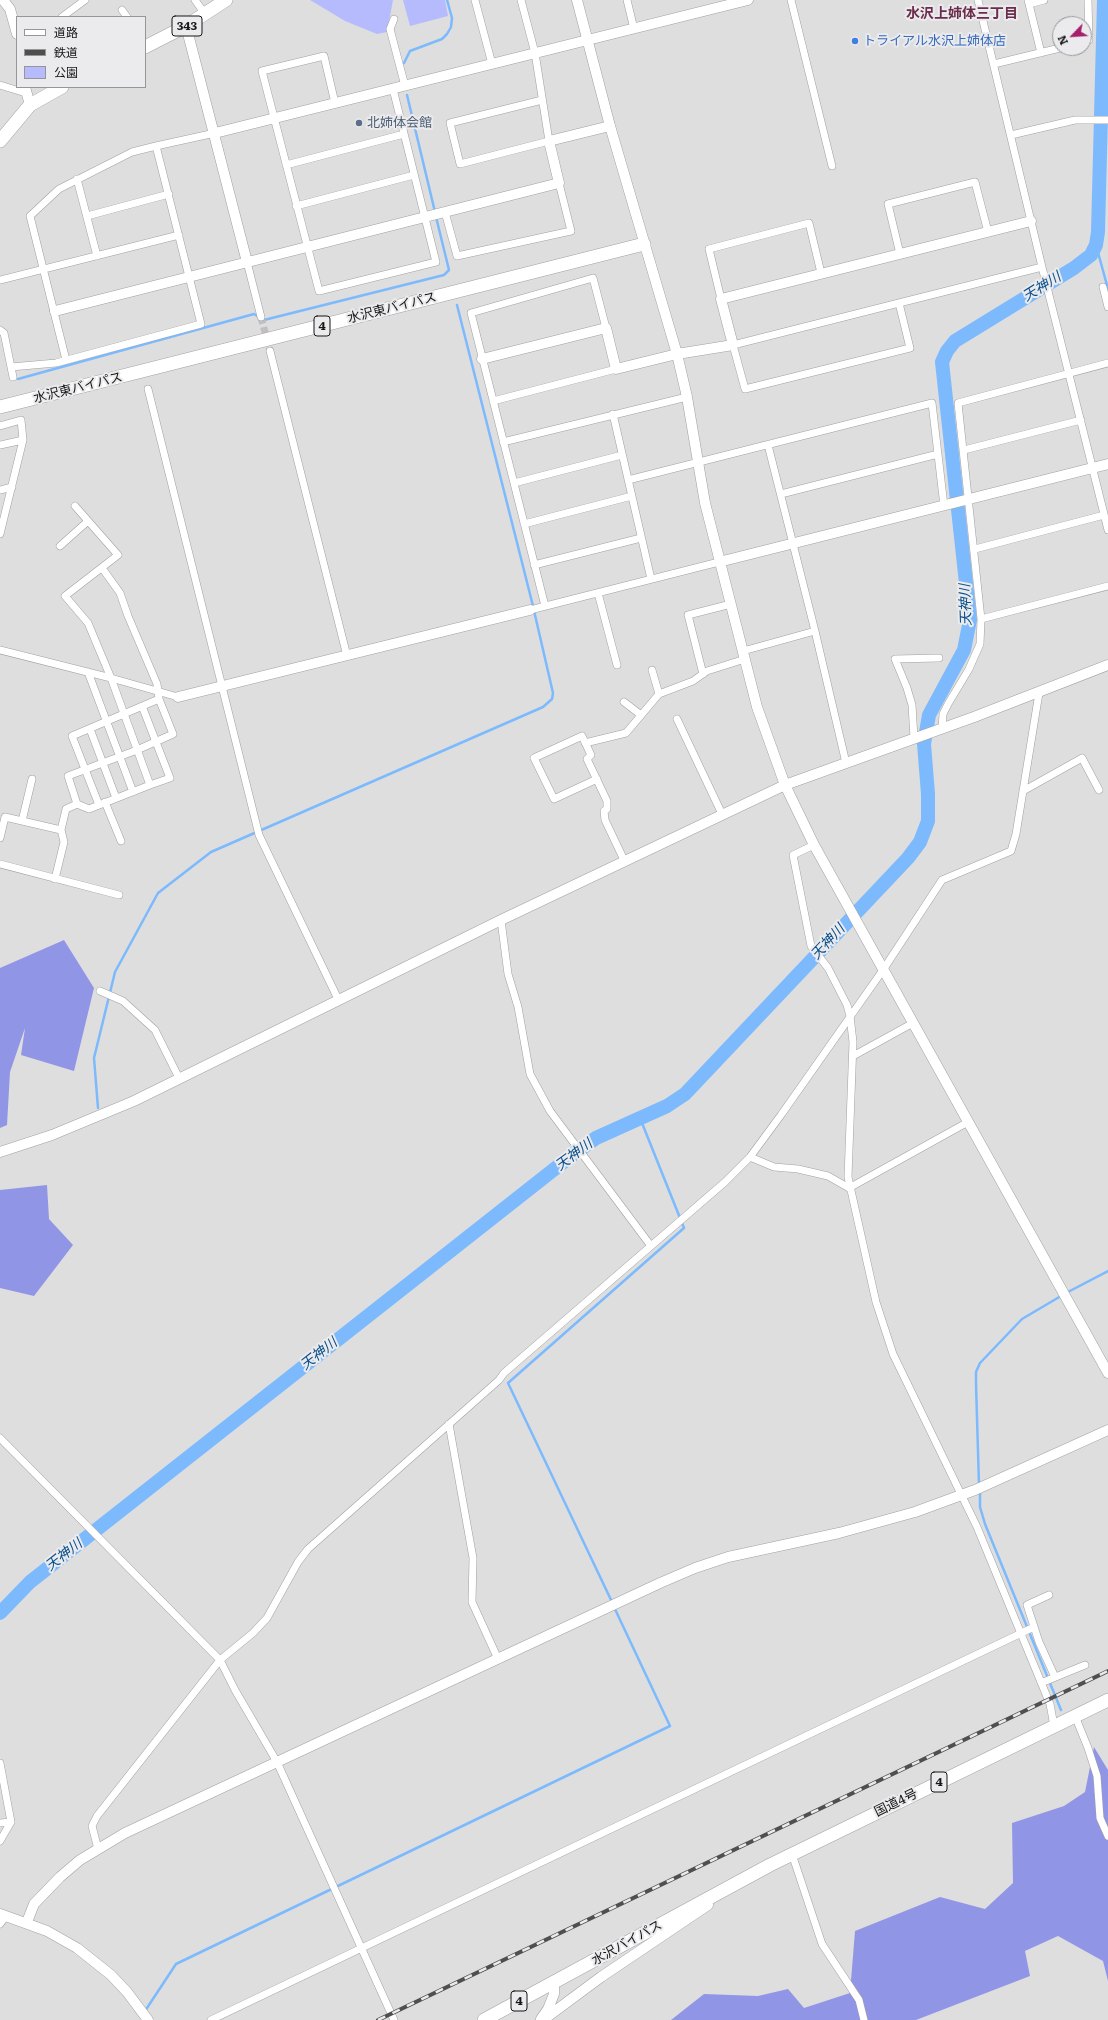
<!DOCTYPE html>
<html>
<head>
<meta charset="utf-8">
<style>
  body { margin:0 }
  #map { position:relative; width:1108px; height:2020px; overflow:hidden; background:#dededf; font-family:Literata,"Noto Sans JP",serif }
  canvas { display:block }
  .legend { position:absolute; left:16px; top:16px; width:130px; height:72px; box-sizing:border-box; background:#ebebed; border:1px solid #969697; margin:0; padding:5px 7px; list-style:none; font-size:12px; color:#171717 }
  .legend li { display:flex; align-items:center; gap:8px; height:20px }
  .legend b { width:20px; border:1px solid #969697 }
  .north { position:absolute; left:1052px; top:16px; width:40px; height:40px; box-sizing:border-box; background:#ebebed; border:1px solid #969697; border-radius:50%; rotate:245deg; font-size:11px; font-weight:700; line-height:16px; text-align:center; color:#171717 }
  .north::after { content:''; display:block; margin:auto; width:14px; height:18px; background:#a4206d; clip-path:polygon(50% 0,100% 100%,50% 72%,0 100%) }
</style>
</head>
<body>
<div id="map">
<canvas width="1108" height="2020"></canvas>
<ul class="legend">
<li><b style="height:5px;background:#fff"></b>道路</li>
<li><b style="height:5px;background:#4f4f4f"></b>鉄道</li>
<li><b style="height:11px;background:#b6bbfd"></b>公園</li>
</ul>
<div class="north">N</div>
</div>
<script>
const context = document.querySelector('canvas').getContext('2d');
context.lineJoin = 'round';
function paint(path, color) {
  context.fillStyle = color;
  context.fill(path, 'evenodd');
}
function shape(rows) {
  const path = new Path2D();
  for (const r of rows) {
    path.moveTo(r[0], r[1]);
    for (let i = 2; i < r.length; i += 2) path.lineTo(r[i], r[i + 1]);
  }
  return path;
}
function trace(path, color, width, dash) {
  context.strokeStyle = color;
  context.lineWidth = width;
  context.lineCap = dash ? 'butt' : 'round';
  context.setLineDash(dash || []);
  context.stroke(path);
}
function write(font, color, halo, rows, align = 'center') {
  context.font = font + ' Literata,"Noto Sans JP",serif';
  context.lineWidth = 4;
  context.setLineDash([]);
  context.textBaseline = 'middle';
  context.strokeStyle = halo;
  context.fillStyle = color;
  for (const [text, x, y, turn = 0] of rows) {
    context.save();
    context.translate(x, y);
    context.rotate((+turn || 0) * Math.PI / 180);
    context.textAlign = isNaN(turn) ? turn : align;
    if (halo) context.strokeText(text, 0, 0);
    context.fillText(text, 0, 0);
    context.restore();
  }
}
paint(shape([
  [310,0,393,0,387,32,377,34,345,21],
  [403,0,445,0,448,16,410,26]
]), '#b6bbfd');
paint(shape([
  [64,940,94,988,74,1071,21,1055,25,1028,10,1072,7,1125,0,1128,0,968],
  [47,1185,49,1219,73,1245,34,1296,0,1288,0,1190],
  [1094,1747,1108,1770,1108,1981,1103,1961,1058,1936,1025,1951,1030,1976,916,2020,671,2020,704,1994,758,1996,788,1989,804,2008,850,1993,855,1931,940,1897,985,1909,1013,1883,1012,1823,1064,1806,1085,1792]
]), '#9195e5');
trace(shape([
  [404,63,410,51,442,39,447,34,451,27,452,18,447,0],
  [407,95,435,212],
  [1096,245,1108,289],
  [18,379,254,314,264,320,444,275,449,270,436,217],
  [98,1108,94,1058,115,972,158,893,211,852,543,707,552,699,553,693,532,602,457,305],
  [1066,1293,1108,1271],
  [979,1485,976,1384,976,1372,980,1363,1022,1319,1061,1296],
  [980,1492,980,1507,985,1524,1061,1710],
  [612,1602,508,1383,684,1228,640,1118],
  [145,2011,176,1964,670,1726,614,1607]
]), '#7cbafd', 2.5);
trace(shape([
  [0,1613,30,1582,571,1156,596,1138,667,1106,685,1094,908,858,920,842,928,821,928,794,924,744,929,715,964,650,970,620,942,362,947,351,955,341,1074,268,1091,255,1096,245,1098,232,1104,0]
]), '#7cbafd', 14);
trace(shape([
  [261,317,270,351]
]), '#c0c0c1', 7, [7, 3.5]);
const street = shape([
  [195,0,205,14],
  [475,0,492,64],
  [521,0,535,53,549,141,460,164,450,123,542,100],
  [627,0,634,29],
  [791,0,832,166],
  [978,0,1042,267,1108,530],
  [1028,0,1041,53],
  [1029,4,1044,0],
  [122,10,127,17],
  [62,17,85,0],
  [394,19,390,29,405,86],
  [1084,41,1089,40,1088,0],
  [994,64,1060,48],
  [0,85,26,93],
  [335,103,324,56,262,71,319,291,436,262,393,89],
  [1011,135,1075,120,1108,120],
  [156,146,215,133],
  [286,165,404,134],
  [77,179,97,256],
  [296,206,414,175],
  [445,212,457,256,571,231,559,183],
  [87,216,169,194],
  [900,254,888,204,975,182,988,232],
  [247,262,261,317],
  [0,280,179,235],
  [1103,287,1108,307],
  [721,299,709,249,809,223,821,273],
  [899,303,910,348,745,389,733,345,899,303,1042,267],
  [0,330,4,333,13,377],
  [270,351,347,656],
  [11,367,56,363,201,324,156,146,132,152,59,189,30,216,66,360],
  [148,389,259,835,338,999],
  [493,401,616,369],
  [613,414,651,579],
  [0,426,21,420,23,440,0,534],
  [503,442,687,397],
  [0,445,23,440],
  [768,445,815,631,846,763],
  [964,450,1081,420],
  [628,480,932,403,944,506],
  [514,483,622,455],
  [0,490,12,487],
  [781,494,938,454],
  [524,524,632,496],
  [60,546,88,521],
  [975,549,1104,515],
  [534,565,641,538],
  [598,593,617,665],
  [545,606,471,313,593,278,606,328],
  [530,610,719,562],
  [981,619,1108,586],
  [0,650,111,678,178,697],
  [743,651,815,631],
  [652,670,659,694],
  [88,672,133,792],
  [703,674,688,615,731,604],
  [624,702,641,715],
  [142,706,170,778,150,785],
  [677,719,722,814],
  [90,729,116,798],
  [942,729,943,714,948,704,969,669,980,644,981,619,958,403,1108,363],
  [914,738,912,705,907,688,895,659,939,658],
  [585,743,626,733,659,694,693,681,707,671,745,659],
  [597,779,554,799,534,758,582,736,591,755,587,759,607,801,607,809,604,811,605,820,624,860],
  [1023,791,1082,758,1099,790],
  [105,802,121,841],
  [77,804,68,776,137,750,173,734,159,699],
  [99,805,72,736,159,699,157,684,128,616,120,593,102,568],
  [22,821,32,779],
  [0,838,5,817,61,830],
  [814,845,793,855,811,946,828,968,847,1005,850,1016,853,1042,848,1177,876,1302,893,1354,977,1527,1050,1704,1054,1726],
  [0,864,119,895],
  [55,879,64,842,61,830,66,809,77,804,89,809,150,785,111,678,88,623,65,596,118,555,75,506],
  [501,920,508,974,518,1007,530,1074,550,1111,651,1246],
  [100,991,123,1001,155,1030,179,1078],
  [853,1056,913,1023],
  [750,1157,774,1167,798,1169,828,1176,849,1188],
  [849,1188,968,1122],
  [449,1424,473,1558,472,1602,498,1659],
  [0,1438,220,1660,235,1690,277,1762,394,2020],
  [1049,1595,1027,1605,1039,1642,1055,1677],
  [1041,1683,1085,1665],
  [1075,1716,1088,1748,1097,1776,1100,1818,1108,1836],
  [0,1763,11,1822,0,1841],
  [0,1823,11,1822],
  [98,1849,92,1826,97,1816,220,1660,253,1633,267,1618,298,1562,308,1549,499,1380,504,1373,725,1182,750,1157,781,1115,883,970,942,880,1011,851,1016,834,1039,693],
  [792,1854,822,1944,859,2000,864,2020],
  [0,1924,6,1916],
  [211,2020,1034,1627]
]);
const secondary = shape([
  [3,0,10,9,17,34],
  [577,0,610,126,677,354,687,397,705,503,757,707,785,785,814,845,1108,1373],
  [186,26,247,262],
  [25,87,30,105],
  [215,133,748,0],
  [55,311,559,183,549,141,610,126],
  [482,359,606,328,616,369,677,354,733,345,721,299,1031,221],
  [719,562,1108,464],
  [178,697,530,610],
  [0,1152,52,1135,134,1101,501,920,785,785,974,717,1108,665],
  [0,1914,47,1931,77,1948,111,1975,127,1992,148,2020],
  [27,1922,34,1904,60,1877,80,1860,125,1833,660,1583,695,1568,728,1557,839,1533,915,1512,975,1490,1108,1430],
  [541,2019,548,2009,554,1994,554,1983],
  [543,2020,601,1977,708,1905]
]);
const highway = shape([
  [145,47,186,26,226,0],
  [0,141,30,105,62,87],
  [0,407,644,244],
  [484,2020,770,1865,1108,1700]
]);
trace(street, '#a0a1a2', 8);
trace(secondary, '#a0a1a2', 11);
trace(highway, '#a0a1a2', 14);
trace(street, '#fff', 7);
trace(secondary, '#fff', 10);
trace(highway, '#fff', 13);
const rail = shape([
  [378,2020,1108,1671]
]);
trace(rail, '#4f4f4f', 4);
trace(rail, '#ebebed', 2.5, [8]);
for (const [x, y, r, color] of [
  [855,41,4,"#3f7fe0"],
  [359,123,4,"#5c6f8a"]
]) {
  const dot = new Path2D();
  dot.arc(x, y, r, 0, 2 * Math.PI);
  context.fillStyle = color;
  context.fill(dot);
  trace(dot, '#ebebed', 1.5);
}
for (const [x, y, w] of [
  [187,26,30],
  [322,326,16],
  [939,1782,16],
  [519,2001,16]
]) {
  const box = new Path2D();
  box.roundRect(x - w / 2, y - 10, w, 20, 3);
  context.fillStyle = '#ebebed';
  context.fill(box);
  trace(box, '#171717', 1);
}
write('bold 12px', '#171717', null, [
  ["343",187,26],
  ["4",322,326],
  ["4",939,1782],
  ["4",519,2001]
]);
write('13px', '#366cbe', '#ebebed', [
  ["トライアル水沢上姉体店",863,41]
], 'left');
write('13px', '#4e5e75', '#ebebed', [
  ["北姉体会館",367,123]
], 'left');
write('13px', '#171717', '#ebebed', [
  ["水沢東バイパス",392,308,-14],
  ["水沢東バイパス",78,388,-14],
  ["国道4号",896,1803,-26],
  ["水沢バイパス",627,1943,-29]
]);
write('bold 14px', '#6c2c4d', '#ebebed', [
  ["水沢上姉体三丁目",962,14]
]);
write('italic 14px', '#0a4f8b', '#ebebed', [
  ["天神川",1042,287,-32],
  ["天神川",966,605,-92],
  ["天神川",828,942,-47],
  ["天神川",574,1155,-37],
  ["天神川",319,1354,-38],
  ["天神川",64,1555,-38]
]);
</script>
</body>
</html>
